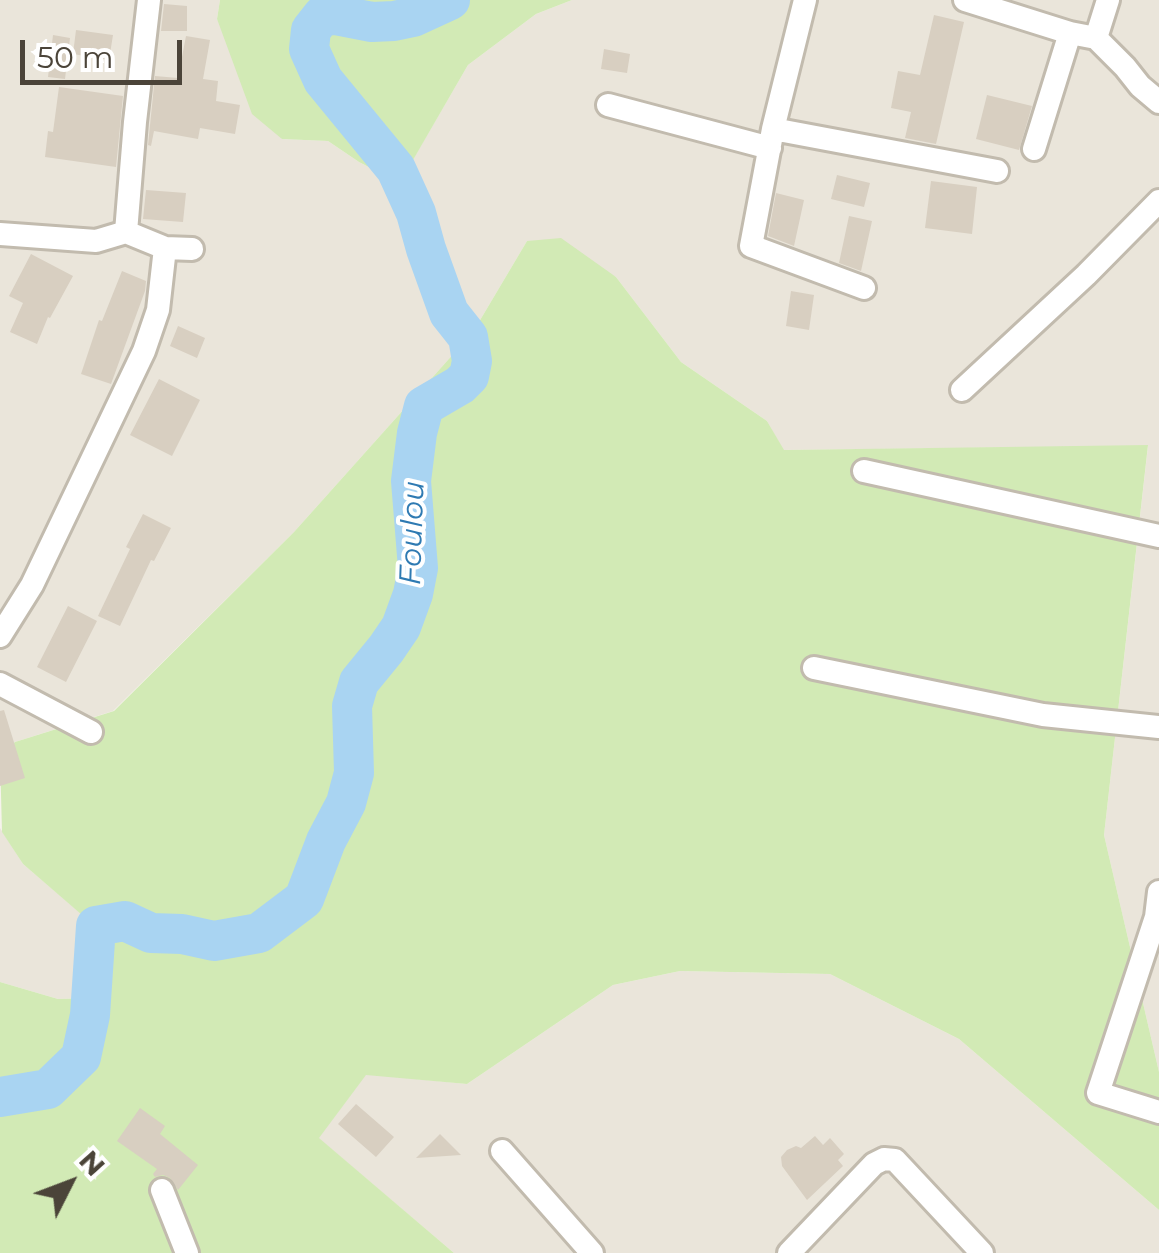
<!DOCTYPE html>
<html>
<head>
<meta charset="utf-8">
<style>
  body { margin:0 }
  #map { position:relative; width:1159px; height:1253px; overflow:hidden; background:#f6f3ec; font-family:Montserrat,sans-serif }
  canvas { display:block }
  .north { position:absolute; left:20px; top:1133px; width:100px; height:100px; -webkit-text-stroke:8px #fff; paint-order:stroke; rotate:48deg; font-size:28px; font-weight:700; line-height:40px; text-align:center; color:#4b4439 }
  .north::after { content:''; display:block; margin:auto; width:35px; height:45px; background:#4b4439; clip-path:polygon(50% 0,100% 100%,50% 72%,0 100%) }
  .scale { position:absolute; left:20px; top:40px; width:162px; height:45px; box-sizing:border-box; border:5px solid #4b4439; border-top:0; padding-left:12px; font-size:30px; line-height:35px; white-space:nowrap; color:#4b4439; -webkit-text-stroke:8px #fff; paint-order:stroke }
</style>
</head>
<body>
<div id="map">
<canvas width="1159" height="1253"></canvas>
<div class="north">N</div>
<div class="scale">50 m</div>
</div>
<script>
const context = document.querySelector('canvas').getContext('2d');
context.lineJoin = 'round';
function paint(path, color) {
  context.fillStyle = color;
  context.fill(path, 'evenodd');
}
function shape(rows) {
  const path = new Path2D();
  for (const r of rows) {
    path.moveTo(r[0], r[1]);
    for (let i = 2; i < r.length; i += 2) path.lineTo(r[i], r[i + 1]);
  }
  return path;
}
function trace(path, color, width, dash) {
  context.strokeStyle = color;
  context.lineWidth = width;
  context.lineCap = dash ? 'butt' : 'round';
  context.setLineDash(dash || []);
  context.stroke(path);
}
function write(font, color, halo, rows, align = 'center') {
  context.font = font + ' Montserrat,sans-serif';
  context.lineWidth = 8;
  context.setLineDash([]);
  context.textBaseline = 'middle';
  context.strokeStyle = halo;
  context.fillStyle = color;
  for (const [text, x, y, turn = 0] of rows) {
    context.save();
    context.translate(x, y);
    context.rotate((+turn || 0) * Math.PI / 180);
    context.textAlign = isNaN(turn) ? turn : align;
    if (halo) context.strokeText(text, 0, 0);
    context.fillText(text, 0, 0);
    context.restore();
  }
}
paint(shape([
  [0,0,220,0,217,19,282,139,328,141,359,162,384,175,391,197,468,65,536,14,572,0,1159,0,1159,1072,1104,835,1148,446,783,450,767,421,681,362,616,277,527,241,473,332,294,532,113,711,15,742,0,755],
  [0,828,23,864,105,934,113,968,93,998,58,999,0,982],
  [680,971,830,974,959,1039,1159,1210,1159,1253,454,1253,318,1138,366,1074,467,1084,613,985]
]), '#eae5da');
paint(shape([
  [220,0,572,0,536,14,468,65,391,198,384,175,359,162,328,141,282,139,252,114,217,19],
  [561,238,616,277,681,362,767,421,784,450,1148,445,1104,835,1159,1072,1159,1210,959,1039,830,974,680,971,613,985,467,1084,366,1075,319,1138,454,1253,0,1253,0,982,58,999,93,998,113,968,104,934,23,864,2,832,0,755,15,742,114,711,294,532,473,332,527,241]
]), '#d2eab5');
trace(shape([
  [0,1097,48,1089,81,1057,90,1015,96,926,125,921,151,933,182,934,214,941,259,933,304,899,326,841,346,803,354,773,352,706,359,682,386,649,401,627,413,594,418,568,411,481,417,433,424,406,460,385,469,376,472,361,468,337,449,313,426,249,416,213,396,169,323,80,309,49,311,30,322,16,336,15,372,22,394,21,413,17,450,0]
]), '#a9d4f2', 40);
paint(shape([
  [164,4,187,6,187,31,161,31],
  [934,15,964,22,936,144,905,138,911,112,891,108,898,71,920,75],
  [76,30,113,35,109,60,73,54],
  [53,35,70,38,65,79,48,77],
  [186,36,210,40,203,79,218,81,216,101,240,105,235,134,200,128,198,139,154,131,151,146,148,145,155,76,178,78],
  [604,49,630,54,627,73,601,69],
  [59,87,123,96,116,167,45,157,48,131,53,132],
  [987,95,1032,106,1019,150,976,139],
  [837,175,870,183,864,207,831,199],
  [931,181,977,187,972,234,925,228],
  [146,190,186,193,183,222,143,219],
  [776,193,804,200,794,246,768,236],
  [849,216,872,221,861,271,839,263],
  [31,254,73,276,50,318,48,317,37,344,10,332,23,303,9,296],
  [122,271,146,281,145,291,111,384,81,374,99,320,102,321],
  [791,291,814,295,809,330,786,326],
  [178,326,205,338,197,358,170,346],
  [159,379,200,400,172,456,130,435],
  [143,514,171,528,154,561,151,560,120,626,98,616,130,549,126,547],
  [68,606,97,621,66,682,37,667],
  [4,710,25,778,0,786,0,711],
  [356,1104,394,1137,376,1157,338,1124],
  [140,1108,165,1126,160,1134,198,1165,178,1190,170,1178,163,1175,155,1177,153,1174,157,1169,117,1141],
  [440,1134,461,1155,416,1158],
  [815,1136,823,1145,830,1138,844,1154,838,1160,843,1166,807,1200,782,1166,781,1157,787,1150,796,1146,801,1148]
]), '#d8cfc1');
const minor = shape([
  [805,0,773,129,751,246,864,288],
  [965,0,1070,33,1096,38,1125,67,1140,86,1159,102],
  [1096,38,1108,0],
  [608,105,770,148],
  [773,129,997,171],
  [1034,149,1070,33],
  [126,232,165,248,192,249],
  [0,234,96,241,126,232,135,122,149,0],
  [962,390,1086,275,1159,201],
  [864,471,1159,536],
  [0,636,32,585,144,351,158,310,165,248],
  [814,668,1043,715,1159,727],
  [0,684,91,732],
  [1159,892,1156,917,1098,1093,1159,1112],
  [502,1151,592,1253],
  [162,1190,187,1253],
  [789,1253,874,1164,884,1159,895,1160,982,1253]
]);
trace(minor, '#c2bbae', 28);
trace(minor, '#fff', 22);
write('italic 30px', '#2e7ab2', '#fff', [
  ["Foulou",413,533,-88]
]);
</script>
</body>
</html>
